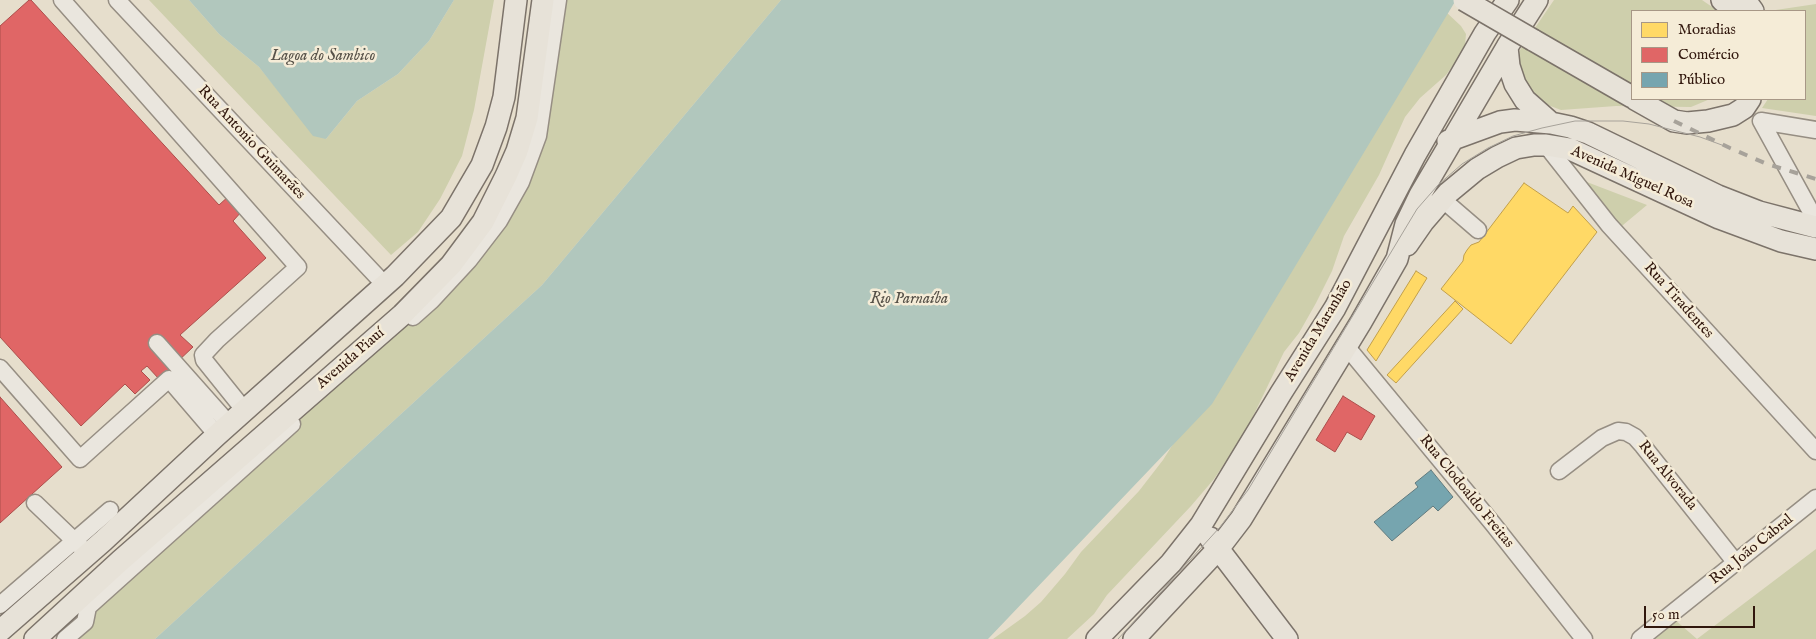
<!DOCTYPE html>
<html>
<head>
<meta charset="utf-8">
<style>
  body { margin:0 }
  #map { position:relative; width:1816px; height:639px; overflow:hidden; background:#e6decc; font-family:"IM FELL English",serif }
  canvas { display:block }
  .legend { position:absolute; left:1631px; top:10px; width:175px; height:90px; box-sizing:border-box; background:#f5ecd7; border:1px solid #a79786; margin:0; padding:6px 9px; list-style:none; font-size:15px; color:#31170d }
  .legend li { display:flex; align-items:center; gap:10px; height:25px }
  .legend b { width:25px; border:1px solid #a79786 }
  .scale { position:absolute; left:1644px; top:606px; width:111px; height:22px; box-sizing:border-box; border:2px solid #31170d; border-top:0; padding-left:6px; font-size:15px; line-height:18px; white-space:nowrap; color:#31170d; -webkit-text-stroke:4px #f5ecd7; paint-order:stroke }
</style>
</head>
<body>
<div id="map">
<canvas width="1816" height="639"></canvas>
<ul class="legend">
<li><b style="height:14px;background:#ffd966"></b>Moradias</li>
<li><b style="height:14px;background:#e06666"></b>Comércio</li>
<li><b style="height:14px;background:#76a5af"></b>Público</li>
</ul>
<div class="scale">50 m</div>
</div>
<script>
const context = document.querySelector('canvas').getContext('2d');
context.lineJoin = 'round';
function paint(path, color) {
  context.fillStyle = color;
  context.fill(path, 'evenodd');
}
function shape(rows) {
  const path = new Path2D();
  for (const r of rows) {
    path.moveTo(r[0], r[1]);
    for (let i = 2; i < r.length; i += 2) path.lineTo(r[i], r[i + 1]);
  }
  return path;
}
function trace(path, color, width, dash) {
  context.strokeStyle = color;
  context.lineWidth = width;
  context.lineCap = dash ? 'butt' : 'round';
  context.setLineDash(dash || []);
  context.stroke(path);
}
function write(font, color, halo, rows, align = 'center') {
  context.font = font + ' "IM FELL English",serif';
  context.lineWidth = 5;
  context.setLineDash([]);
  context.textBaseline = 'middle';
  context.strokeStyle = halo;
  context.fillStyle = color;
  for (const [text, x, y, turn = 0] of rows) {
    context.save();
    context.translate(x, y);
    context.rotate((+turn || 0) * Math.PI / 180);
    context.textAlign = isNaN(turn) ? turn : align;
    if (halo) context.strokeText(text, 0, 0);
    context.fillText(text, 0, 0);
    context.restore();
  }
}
paint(shape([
  [149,0,189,0,219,34,259,67,283,96,326,139,357,101,398,74,429,41,454,0,494,0,474,110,462,156,440,199,418,232,391,255],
  [558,0,781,0,542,285,155,639,65,639,88,607,469,260],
  [1554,0,1702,0,1718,11,1632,11,1632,99,1710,99,1691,107,1616,106,1561,110,1540,102,1522,78,1518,59,1520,50],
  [1816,4,1816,116,1762,108,1768,99,1805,99,1805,11,1769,11],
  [1445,11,1461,26,1466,34,1465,45,1460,56,1446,75,1420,98,1405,117,1379,175,1344,236,1332,271,1316,303,1299,333,1284,352,1245,433,1214,479,1191,506,1107,595,1094,614,1067,639,993,639,1025,616,1041,602,1065,574,1081,552,1139,491,1163,460],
  [1579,179,1647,205,1617,230],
  [1816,549,1816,639,1651,639,1674,619,1697,639]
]), '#cecfac');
paint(shape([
  [189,0,454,0,429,41,398,74,357,101,326,139,313,136,259,67,219,34],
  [781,0,1456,0,1212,404,988,639,155,639,542,285]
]), '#b1c7bd');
const homes = shape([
  [1524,183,1568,213,1573,206,1597,232,1511,344,1441,289,1463,261,1464,255,1467,250,1471,245,1479,242,1524,183],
  [1416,271,1427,278,1376,361,1367,350,1416,271],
  [1455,301,1463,309,1396,383,1387,375,1455,301]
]);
paint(homes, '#ffd966');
trace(homes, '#c19f4b', 1);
const shops = shape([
  [29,0,31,0,219,205,230,195,243,210,233,221,266,258,180,335,193,347,159,379,147,366,141,371,150,380,135,394,125,384,81,426,0,337,0,26,29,0],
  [1343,396,1375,416,1361,440,1347,432,1335,452,1316,440,1343,396],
  [0,397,62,467,0,523,0,397]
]);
paint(shops, '#e06666');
trace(shops, '#ac4e4b', 1);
const public = shape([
  [1431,470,1453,497,1438,511,1433,506,1392,541,1374,522,1418,487,1415,483,1431,470]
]);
paint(public, '#76a5af');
trace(public, '#617a7e', 1);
const minor = shape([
  [62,0,298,267,217,340,203,355,204,360,245,411],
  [117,0,385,285],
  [1761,121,1816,221],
  [1761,121,1816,130],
  [1546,145,1609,225,1816,451],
  [1442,199,1478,230],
  [413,317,431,301,469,260,499,221,521,182,538,136,558,0],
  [157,343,229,424],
  [1346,346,1493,524,1584,639],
  [0,368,80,459,169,379,217,435],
  [1559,471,1602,438,1618,431,1626,432,1635,437,1643,446,1736,563],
  [35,503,82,548],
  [0,605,110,510],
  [65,639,85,622,88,607,292,424],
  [1640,639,1816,498]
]);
const major = shape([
  [1722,0,1735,11],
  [1745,0,1753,11],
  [1533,40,1632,97],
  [1507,47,1509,66,1515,84,1525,100,1551,123],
  [1635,99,1674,121,1687,123,1708,121,1733,115,1744,108,1750,99],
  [1448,141,1500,122,1515,120,1551,123,1570,127,1588,133,1718,196,1759,212,1816,227],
  [1407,245,1423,222,1448,193,1477,169,1497,157,1516,148,1534,145,1546,145,1570,149,1719,218,1781,241,1816,249],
  [1210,538,1287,639],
  [0,631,103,541,217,435,395,276,451,218,482,165,496,127,504,97,516,0],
  [35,639,120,561,402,315,451,265,483,222,506,176,517,151,527,118,543,0],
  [1097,639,1171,563,1201,525,1281,393,1335,308,1415,155,1485,33,1508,0],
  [1134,639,1218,549,1241,519,1361,322,1397,259,1406,224,1420,195,1507,47,1537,0]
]);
trace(minor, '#968e83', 19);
trace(major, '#7c736a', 24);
trace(minor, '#eae6de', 16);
trace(major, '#e7e2d8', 21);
trace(shape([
  [1118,639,1220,527,1248,490,1417,209,1438,185,1462,164,1488,148,1513,136,1542,128,1575,121,1623,121,1649,124,1700,137,1730,148]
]), '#a7a29a', 1);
trace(shape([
  [1674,121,1730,148,1767,164,1816,179]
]), '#a7a29a', 4, [9, 9]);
const majorBridge = shape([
  [1464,0,1533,40]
]);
trace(majorBridge, '#7c736a', 24, []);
trace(majorBridge, '#e7e2d8', 21);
write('15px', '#31170d', '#f5ecd7', [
  ["Rua Antonio Guimarães",251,143,47],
  ["Avenida Miguel Rosa",1632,178,24],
  ["Rua Tiradentes",1678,301,48],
  ["Avenida Maranhão",1319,331,-59],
  ["Avenida Piauí",351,359,-41],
  ["Rua Alvorada",1667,476,51],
  ["Rua Clodoaldo Freitas",1466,492,51],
  ["Rua João Cabral",1752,550,-39]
]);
write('italic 16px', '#565148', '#f5ecd7', [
  ["Lagoa do Sambico",323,57],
  ["Rio Parnaíba",909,300]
]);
</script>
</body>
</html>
